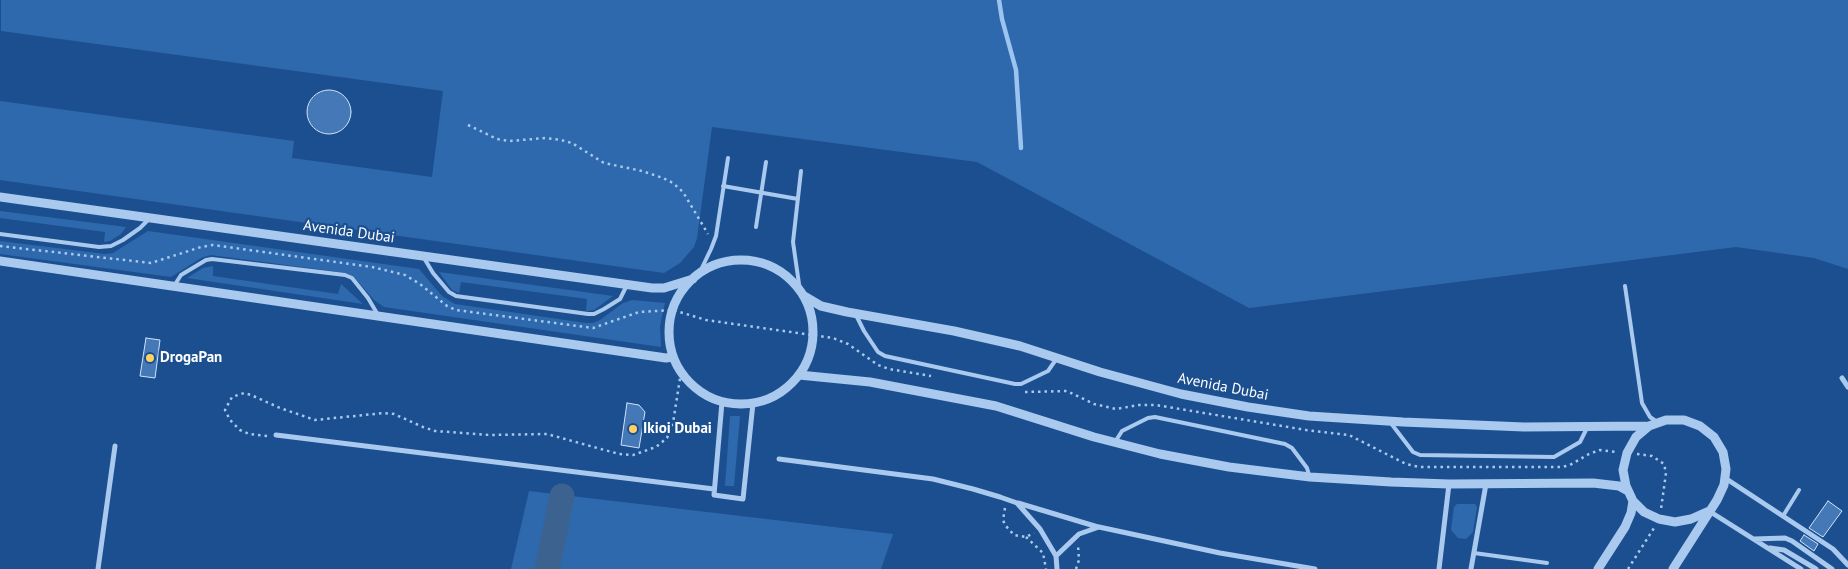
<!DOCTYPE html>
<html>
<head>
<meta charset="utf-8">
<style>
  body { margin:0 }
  canvas { display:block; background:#1b4f8f }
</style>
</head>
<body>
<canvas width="1848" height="569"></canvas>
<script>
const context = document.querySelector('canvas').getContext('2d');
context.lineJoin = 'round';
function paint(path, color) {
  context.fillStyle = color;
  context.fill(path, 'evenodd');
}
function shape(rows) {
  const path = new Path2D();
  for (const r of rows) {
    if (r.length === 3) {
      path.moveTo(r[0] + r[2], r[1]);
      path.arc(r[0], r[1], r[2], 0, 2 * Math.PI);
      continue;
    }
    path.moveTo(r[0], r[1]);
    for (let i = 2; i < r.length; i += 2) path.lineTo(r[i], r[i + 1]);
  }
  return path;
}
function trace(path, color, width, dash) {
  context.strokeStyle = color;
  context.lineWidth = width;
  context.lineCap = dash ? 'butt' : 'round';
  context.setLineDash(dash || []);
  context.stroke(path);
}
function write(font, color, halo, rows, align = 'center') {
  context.font = font + ' "PT Sans",sans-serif';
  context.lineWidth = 4.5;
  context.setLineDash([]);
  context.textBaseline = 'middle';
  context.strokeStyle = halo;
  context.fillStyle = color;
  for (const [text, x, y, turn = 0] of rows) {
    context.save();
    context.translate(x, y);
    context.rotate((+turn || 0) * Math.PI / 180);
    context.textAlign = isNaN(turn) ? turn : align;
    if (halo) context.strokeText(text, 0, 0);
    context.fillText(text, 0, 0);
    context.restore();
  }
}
paint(shape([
  [1,0,1848,0,1848,269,1814,258,1736,247,1249,308,977,162,712,127,697,238,694,247,680,263,664,273,0,180,0,101,294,141,292,158,432,177,443,91,1,31],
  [0,211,126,227,121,234,110,241,104,242,105,232,0,218],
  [148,231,419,269,442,296,455,304,586,323,593,323,600,320,623,303,632,300,665,303,660,326,661,347,384,307,374,300,354,277,346,273,211,255,201,258,171,277,0,254,0,241,105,254,113,253],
  [213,266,213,276,338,294,341,284,363,304,187,278,203,268],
  [439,272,613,296,594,310,586,311,587,299,461,282,459,293,452,290],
  [730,416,740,416,734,486,725,486],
  [529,491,893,534,881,569,511,569],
  [1457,504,1475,504,1477,507,1473,532,1466,539,1458,538,1451,530,1454,507]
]), '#2e69ad');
trace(shape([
  [999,0,1002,19,1016,70,1021,148]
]), '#9cc4f0', 4.5);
trace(shape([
  [547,569,562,496]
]), '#3c6290', 25);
const building = shape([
  [329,112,22],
  [146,338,160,340,155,378,140,376,146,338],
  [627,403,639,405,645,412,639,448,621,445,627,403],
  [1828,501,1842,511,1823,537,1809,528,1828,501],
  [1804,535,1818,544,1814,551,1800,541,1804,535]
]);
paint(building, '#4478b7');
trace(building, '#cfe3fa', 1);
trace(shape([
  [468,125,497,139,509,141,546,138,561,140,572,143,604,163,642,171,663,178,673,183,683,192,708,234],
  [0,246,151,263,201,247,213,245,372,267,405,275,420,284,447,306,456,310,593,328,639,312,673,310,706,320,833,338,848,344,878,365,889,369,931,376],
  [1025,392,1067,391,1094,404,1116,409,1139,405,1156,405,1306,430,1349,435,1406,464,1419,467,1562,467,1570,465,1589,454,1600,450,1617,452],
  [267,436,249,434,240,430,230,420,225,410,232,397,244,393,251,395,280,408,315,420,384,413,394,414,423,427,435,431,490,435,547,434,619,454,633,455,656,447,667,438,673,423,681,372],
  [1637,454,1652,456,1664,464,1666,473,1661,509],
  [1005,508,1003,520,1005,525,1014,535,1026,537,1034,533],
  [1026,537,1043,553,1046,569],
  [1076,569,1079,560,1078,545],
  [1628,569,1654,528]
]), '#a9c9ee', 2.5, [2.5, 4]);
trace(shape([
  [723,186,798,199],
  [756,227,766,162],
  [0,234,99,247,111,246,123,240,140,228,148,220],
  [424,258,433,273,449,292,456,296,588,314,594,314,604,309,620,299,627,285],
  [698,276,711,249,716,236,728,158],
  [174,286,181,275,206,260,212,259,345,275,352,278,368,298,378,315],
  [1625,286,1642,403,1650,417,1657,422],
  [800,291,793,242,801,171],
  [856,315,864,331,878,352,885,356,1015,384,1021,384,1048,371,1057,358],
  [1390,422,1413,452,1420,455,1554,457,1580,442,1587,428],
  [1115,442,1122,431,1148,418,1155,417,1285,444,1292,448,1307,468,1309,475],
  [1783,516,1799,490],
  [1474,553,1547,563]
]), '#a9c9ee', 4);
trace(shape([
  [1842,378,1848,387],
  [722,402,714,495,743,499,753,403],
  [276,435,714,489],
  [779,459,933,479,973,489,1000,497,1017,503,1040,529,1056,556,1079,534,1099,527,1220,553,1315,569],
  [1725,478,1833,549,1848,565],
  [1018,503,1098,527],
  [1709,511,1801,569],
  [1754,539,1785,538,1792,541,1832,569],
  [1770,548,1784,550,1816,569],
  [1056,556,1057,569],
  [98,569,115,446],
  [1439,569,1449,484],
  [1471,569,1486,484]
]), '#a9c9ee', 5);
trace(shape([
  [0,197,652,288,664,288,693,279],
  [741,332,72],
  [0,261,666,358,673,357],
  [804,296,821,306,847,312,954,331,1020,346,1100,372,1181,394,1248,407,1309,416,1403,422,1524,427,1649,426],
  [799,375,870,382,996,406,1094,437,1160,454,1229,467,1310,477,1391,482,1449,484,1593,483,1619,486,1628,491],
  [1598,569,1625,527,1631,513,1633,501],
  [1673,569,1717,500,1724,485,1726,469,1723,452,1714,437,1700,426,1684,420,1666,420,1649,426,1636,437,1627,453,1623,470,1626,486,1633,501,1644,512,1659,519,1675,522,1691,519,1709,511]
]), '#a9c9ee', 9);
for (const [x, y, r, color] of [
  [150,358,5,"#ffd166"],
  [633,429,5,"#ffd166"]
]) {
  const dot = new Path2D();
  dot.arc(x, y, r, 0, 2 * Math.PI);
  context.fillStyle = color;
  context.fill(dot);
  trace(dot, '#1b4f8f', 2);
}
write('15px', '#fff', '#1b4f8f', [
  ["Avenida Dubai",349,232,8],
  ["Avenida Dubai",1223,387,11]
]);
write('bold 15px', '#fff', '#1b4f8f', [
  ["DrogaPan",160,358],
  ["Ikioi Dubai",643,429]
], 'left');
</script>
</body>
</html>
